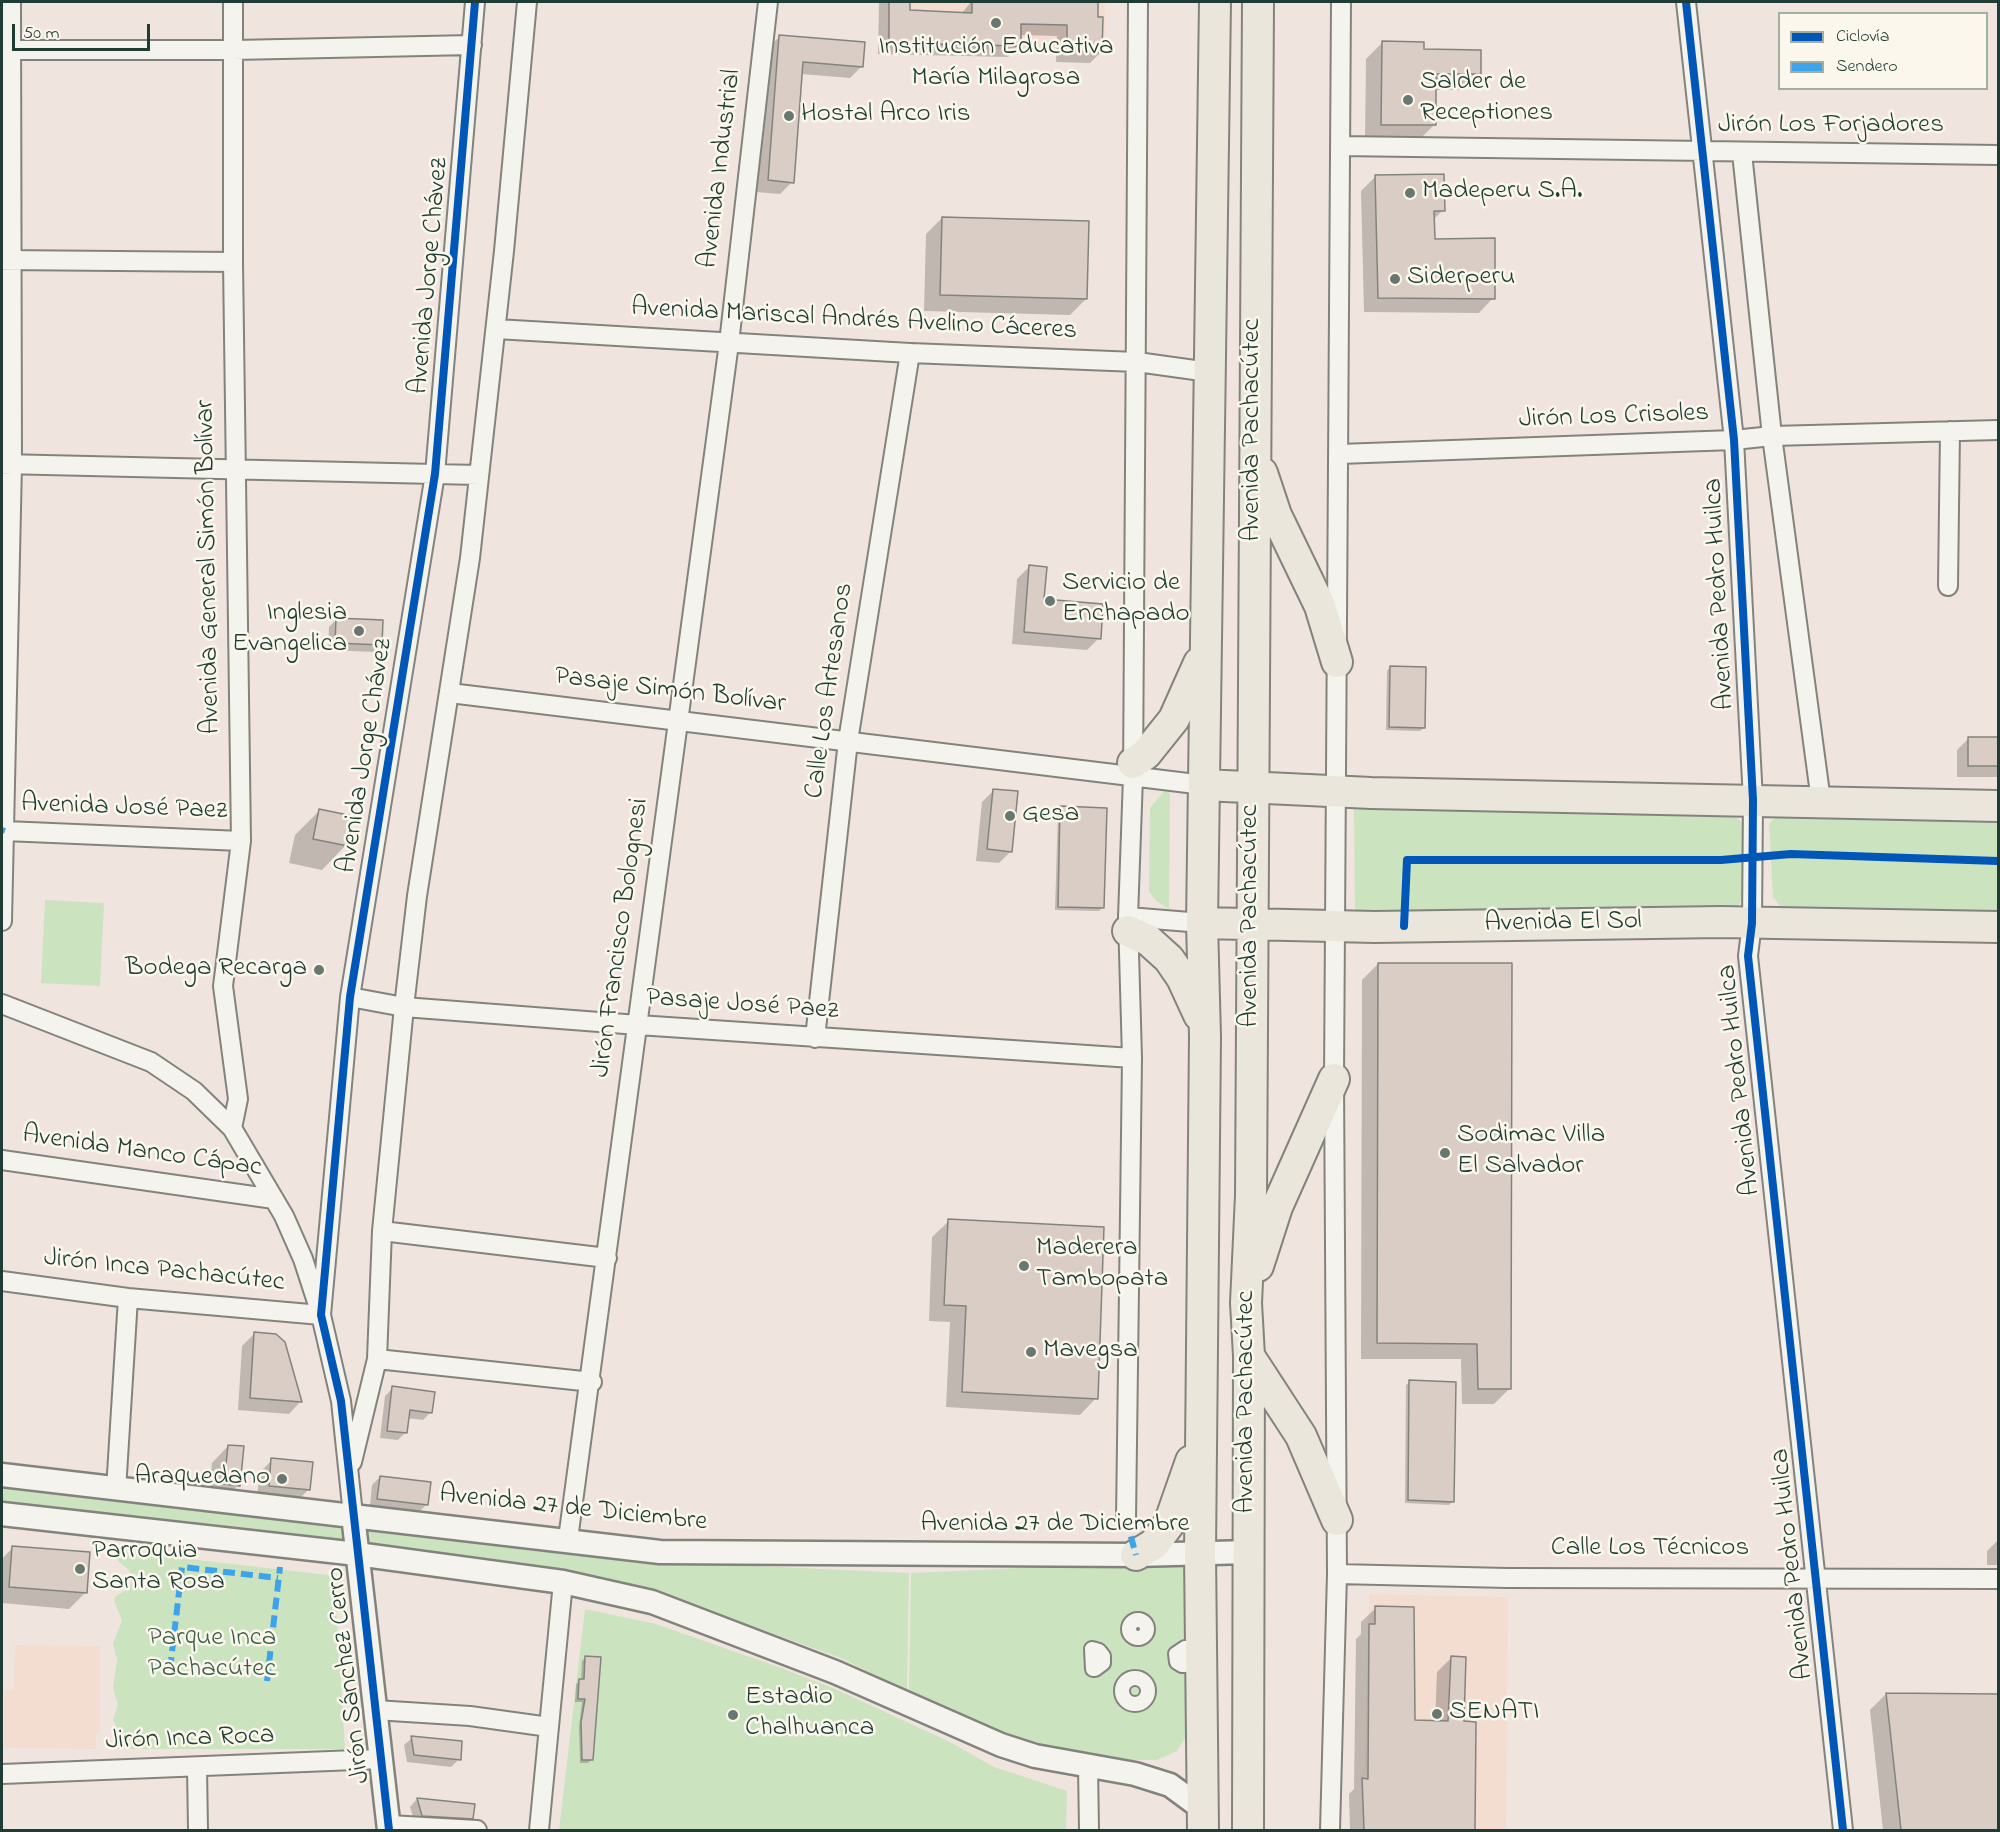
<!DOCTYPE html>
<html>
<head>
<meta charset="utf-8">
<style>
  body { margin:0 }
  #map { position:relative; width:2000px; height:1832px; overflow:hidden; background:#f0e5de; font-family:"Indie Flower",sans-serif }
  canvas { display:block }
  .frame { position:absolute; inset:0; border:3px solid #1f3d34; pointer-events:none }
  .legend { position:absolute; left:1778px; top:12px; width:210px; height:78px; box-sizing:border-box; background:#fbf7ec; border:2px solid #a3ada2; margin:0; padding:8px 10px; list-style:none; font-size:18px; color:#1f3d34 }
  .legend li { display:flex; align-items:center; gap:12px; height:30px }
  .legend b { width:30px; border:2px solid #a3ada2 }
  .scale { position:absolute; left:12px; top:24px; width:138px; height:27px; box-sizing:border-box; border:3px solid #1f3d34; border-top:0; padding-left:8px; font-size:18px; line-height:21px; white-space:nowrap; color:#1f3d34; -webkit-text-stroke:4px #fbf7ec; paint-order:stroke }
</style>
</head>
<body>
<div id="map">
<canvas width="2000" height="1832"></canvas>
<div class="frame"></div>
<ul class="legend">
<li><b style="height:8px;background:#0057b8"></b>Ciclovía</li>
<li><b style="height:8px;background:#3da4eb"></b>Sendero</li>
</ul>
<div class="scale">50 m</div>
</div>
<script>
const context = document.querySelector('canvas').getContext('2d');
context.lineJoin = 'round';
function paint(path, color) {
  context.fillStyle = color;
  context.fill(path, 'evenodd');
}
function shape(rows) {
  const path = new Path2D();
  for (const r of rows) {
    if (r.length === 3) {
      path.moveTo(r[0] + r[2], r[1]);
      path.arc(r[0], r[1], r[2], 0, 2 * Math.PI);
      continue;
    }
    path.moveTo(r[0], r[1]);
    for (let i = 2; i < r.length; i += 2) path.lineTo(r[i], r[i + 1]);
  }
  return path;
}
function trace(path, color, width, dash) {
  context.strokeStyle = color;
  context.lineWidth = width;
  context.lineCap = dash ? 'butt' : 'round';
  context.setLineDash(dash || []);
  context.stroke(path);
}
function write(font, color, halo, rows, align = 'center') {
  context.font = font + ' "Indie Flower",sans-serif';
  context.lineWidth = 5;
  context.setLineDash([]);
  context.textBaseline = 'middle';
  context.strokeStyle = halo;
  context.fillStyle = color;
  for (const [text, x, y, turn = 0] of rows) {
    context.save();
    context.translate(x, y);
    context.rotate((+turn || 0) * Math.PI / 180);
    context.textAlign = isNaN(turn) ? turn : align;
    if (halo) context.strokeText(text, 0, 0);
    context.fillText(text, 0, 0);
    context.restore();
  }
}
paint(shape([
  [888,2,1105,2,1105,54,887,45],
  [1369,1594,1508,1597,1506,1830,1363,1830],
  [15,1645,100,1646,100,1733,96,1733,96,1749,4,1748,4,1691,14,1690]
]), '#f3ddd1');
paint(shape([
  [1165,790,1170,793,1169,909,1156,901,1149,891,1150,808],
  [1354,809,1732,813,1744,824,1745,896,1731,915,1355,913],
  [1780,812,1998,816,1998,918,1787,915,1773,897,1769,824],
  [45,900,104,903,100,986,41,983],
  [2,1481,348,1521,349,1547,2,1508],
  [360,1521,670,1562,909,1573,907,1691,841,1658,659,1593,362,1551],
  [119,1551,328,1575,335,1586,345,1749,112,1749,117,1728,113,1720,118,1705,113,1688,117,1659,113,1643,122,1621,114,1600,116,1596,128,1589,132,1581,129,1570,118,1561],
  [1086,1565,1187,1565,1187,1735,1177,1751,1157,1760,1086,1760,991,1732,909,1692,911,1573],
  [585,1609,656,1624,781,1668,835,1689,950,1742,994,1767,1067,1791,1066,1830,559,1830]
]), '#cbe3be');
paint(shape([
  [879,2,909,2,909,12,961,14,971,2,1096,2,1101,52,1090,63,1056,62,1057,36,1019,35,1019,45,1008,57,878,54],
  [780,36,862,66,850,78,801,74,792,182,780,194,756,192,768,48],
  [1382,43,1423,51,1480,74,1464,90,1434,90,1434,125,1418,141,1365,140,1366,59],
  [1376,176,1443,210,1433,220,1433,240,1493,298,1479,313,1364,312,1361,191],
  [942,218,1086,299,1070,315,924,311,926,234],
  [1029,567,1042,600,1099,638,1087,650,1012,644,1017,579],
  [336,620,381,644,373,652,328,650,329,627],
  [1390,667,1424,728,1420,731,1386,730,1387,671],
  [1969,738,1998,738,1998,777,1957,777,1957,750],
  [994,790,1011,851,999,863,976,861,982,802],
  [1061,807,1102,908,1099,911,1055,910,1058,811],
  [319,811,346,845,322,870,289,863,295,835],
  [1378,964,1510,1388,1494,1404,1462,1404,1461,1359,1361,1359,1362,980],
  [949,1221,1096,1398,1080,1415,946,1407,950,1322,929,1321,932,1237],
  [254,1334,300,1402,289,1414,238,1410,242,1346],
  [1410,1382,1453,1501,1449,1505,1405,1503,1406,1385],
  [393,1388,431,1412,423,1420,407,1418,406,1432,398,1440,380,1438,385,1396],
  [228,1446,238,1485,222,1501,208,1500,212,1463],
  [272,1460,309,1489,297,1501,257,1497,260,1472],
  [380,1477,427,1504,419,1512,370,1506,372,1485],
  [1998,1540,1998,1565,1987,1565,1987,1551],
  [13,1547,86,1592,69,1609,2,1603,2,1559],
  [1376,1608,1413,1722,1435,1722,1437,1672,1451,1658,1462,1723,1474,1723,1474,1830,1350,1830,1349,1794,1354,1789,1356,1639,1361,1634,1361,1622],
  [585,1658,591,1760,588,1763,580,1763,579,1727,582,1702,575,1702,576,1684,581,1680,582,1661],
  [1886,1694,1998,1696,1998,1830,1883,1830,1870,1710],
  [412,1738,459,1759,451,1767,407,1762,404,1745],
  [417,1799,473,1805,472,1818,464,1826,415,1823,410,1807]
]), '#0003');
const building = shape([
  [889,2,910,2,910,10,972,13,972,2,1098,2,1098,17,1103,17,1102,52,1067,51,1067,25,1021,24,1021,46,889,43,889,2],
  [779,35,865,42,863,67,803,62,794,183,768,180,779,35],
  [1382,41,1424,42,1424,49,1481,50,1481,74,1436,74,1436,125,1381,125,1382,41],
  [1444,174,1445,211,1434,211,1435,239,1495,238,1495,299,1378,298,1375,175,1444,174],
  [942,217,1089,221,1087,299,940,295,942,217],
  [1029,565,1047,567,1044,599,1103,604,1101,639,1024,632,1029,565],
  [336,618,383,620,382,645,335,643,336,618],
  [1390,666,1426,667,1425,728,1389,727,1390,666],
  [1968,737,1998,737,1998,766,1968,766,1968,737],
  [993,789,1018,791,1012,852,987,849,993,789],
  [1060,806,1107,808,1104,908,1058,907,1060,806],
  [319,809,353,816,348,846,313,839,319,809],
  [1378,963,1512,963,1511,1389,1478,1389,1477,1344,1377,1343,1378,963],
  [948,1219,1104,1227,1098,1399,962,1392,966,1306,944,1305,948,1219],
  [254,1332,276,1334,285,1342,302,1402,250,1398,254,1332],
  [1409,1380,1456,1382,1454,1502,1408,1500,1409,1380],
  [392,1386,435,1392,432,1413,410,1410,407,1433,387,1431,392,1386],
  [228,1445,244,1446,240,1486,224,1484,228,1445],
  [271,1458,313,1462,310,1490,269,1486,271,1458],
  [380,1476,431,1482,428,1505,377,1499,380,1476],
  [12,1546,90,1552,87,1593,9,1587,12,1546],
  [1375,1606,1414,1607,1415,1720,1448,1721,1451,1656,1466,1657,1464,1721,1476,1722,1475,1830,1364,1830,1362,1778,1368,1779,1369,1624,1375,1624,1375,1606],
  [585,1656,601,1657,593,1760,582,1760,581,1722,585,1699,578,1699,579,1679,584,1679,585,1656],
  [1886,1693,1998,1694,1998,1830,1901,1830,1886,1693],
  [411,1736,462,1741,461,1760,414,1755,411,1736],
  [417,1798,475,1804,473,1819,422,1816,417,1798]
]);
paint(building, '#dacdc6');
trace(building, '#83837e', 1.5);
const pedestrian = shape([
  [1138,1629,9],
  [1185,1648,1185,1665,1182,1665,1177,1662,1176,1654,1185,1648],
  [1092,1649,1099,1651,1103,1656,1103,1663,1095,1669,1093,1669,1092,1649],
  [1135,1691,13]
]);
const minor = shape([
  [1686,2,1734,440,1753,800,1752,923,1748,956,1843,1830],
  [2,50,234,50,472,45],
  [1340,146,1998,155],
  [1742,153,1772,436,1821,801],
  [2,260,233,262],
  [496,329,910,353,1137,362,1209,372],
  [1339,454,1734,440,1772,436,1998,430],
  [2,464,478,475],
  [1948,586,1950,431],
  [450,693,1204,785],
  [5,831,241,841],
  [1128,917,1202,923],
  [2,921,12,464,11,2],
  [350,997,404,1007,638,1025,1132,1058],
  [2,1004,151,1062,194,1091,232,1128,284,1216,303,1259,318,1305],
  [815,1038,848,741,910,353],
  [232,1128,238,1099,223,986,241,841,233,262,233,2],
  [2,1160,274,1199],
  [382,1231,607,1258],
  [2,1281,128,1298,321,1315],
  [377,1359,592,1382],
  [352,1462,377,1359,382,1231,404,1007,417,896,470,558,504,251,527,2],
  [116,1490,128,1298],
  [353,1515,341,1401,321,1315,350,997,435,474,475,2],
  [1126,1519,1132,1058,1128,917,1133,777,1138,2],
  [568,1539,729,343,768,2],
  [1337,1574,1507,1578,1998,1579],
  [375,1710,470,1716,549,1727],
  [1088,1766,1089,1830],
  [197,1767,198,1830],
  [2,1774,381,1759],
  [389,1825,477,1830],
  [539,1830,563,1582],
  [1330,1830,1337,1574,1334,1079,1341,2]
]);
const tertiary = shape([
  [2,1475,660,1552,1136,1555,1249,1552],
  [2,1514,357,1554,563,1582,652,1602,835,1672,1001,1745,1035,1756,1135,1774,1170,1785,1204,1810],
  [353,1515,389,1830]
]);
const primary = shape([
  [1262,473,1276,515,1320,606,1337,662],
  [1133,763,1146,754,1174,719,1199,663],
  [1204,785,1371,793,1998,806],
  [1202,923,1375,927,1721,922,1998,927],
  [1128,931,1148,940,1169,959,1182,978,1199,1015],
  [1258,1266,1277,1207,1334,1079],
  [1249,1356,1301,1436,1337,1520],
  [1136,1555,1154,1544,1169,1524,1191,1461],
  [1203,1830,1200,1553,1205,1037,1202,923,1215,2],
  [1248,1830,1249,1356,1246,1303,1251,1195,1258,2]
]);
trace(pedestrian, '#83837e', 18);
trace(minor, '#83837e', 22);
trace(tertiary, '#83837e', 27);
trace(primary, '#83837e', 34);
trace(pedestrian, '#f5f3ee', 14);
trace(minor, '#f5f3ee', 18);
trace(tertiary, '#f5f3ee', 22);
trace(primary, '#ebe6db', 30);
trace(shape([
  [2,830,5,831],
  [1126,1519,1136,1555],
  [170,1669,182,1567,278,1578],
  [267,1681,280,1567]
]), '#3da4eb', 6, [12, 6]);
trace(shape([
  [1686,2,1734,440,1753,800,1752,923,1748,956,1843,1830],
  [1404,926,1407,860,1721,860,1791,854,1998,861],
  [389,1830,341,1401,321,1315,350,997,435,474,475,2]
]), '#0057b8', 8);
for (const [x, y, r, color] of [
  [996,23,6,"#687870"],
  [1408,100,6,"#687870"],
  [789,116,6,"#687870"],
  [1410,193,6,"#687870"],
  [1395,279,6,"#687870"],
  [1050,601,6,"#687870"],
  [359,631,6,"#687870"],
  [1010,816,6,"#687870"],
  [319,970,6,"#687870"],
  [1445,1153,6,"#687870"],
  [1024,1266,6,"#687870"],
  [1031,1352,6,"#687870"],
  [282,1479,6,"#687870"],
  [80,1569,6,"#687870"],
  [1437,1714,6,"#687870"],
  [733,1715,6,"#687870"]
]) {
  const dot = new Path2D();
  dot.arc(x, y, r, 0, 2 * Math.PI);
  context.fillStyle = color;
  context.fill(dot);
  trace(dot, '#fbf7ec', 2);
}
write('27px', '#1f3d34', '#fbf7ec', [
  ["Institución Educativa",996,49,"center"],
  ["María Milagrosa",996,80,"center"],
  ["Salder de",1420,84],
  ["Receptiones",1420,115],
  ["Hostal Arco Iris",801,116],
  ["Madeperu S.A.",1422,193],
  ["Siderperu",1407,279],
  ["Servicio de",1062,585],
  ["Enchapado",1062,616],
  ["Inglesia",347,615,"right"],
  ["Evangelica",347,646,"right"],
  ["Gesa",1022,816],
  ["Bodega Recarga",307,970,"right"],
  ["Sodimac Villa",1457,1137],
  ["El Salvador",1457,1168],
  ["Maderera",1036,1250],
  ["Tambopata",1036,1281],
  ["Mavegsa",1043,1352],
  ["Araquedano",270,1479,"right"],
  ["Parroquia",92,1553],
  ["Santa Rosa",92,1584],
  ["Estadio",745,1699],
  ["Chalhuanca",745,1730],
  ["SENATI",1449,1714]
], 'left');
write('27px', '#1f3d34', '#fbf7ec', [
  ["Jirón Los Forjadores",1831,127],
  ["Avenida Industrial",722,169,-83],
  ["Avenida Jorge Chávez",431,276,-85],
  ["Avenida Mariscal Andrés Avelino Cáceres",854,321,3],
  ["Jirón Los Crisoles",1614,418,-2],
  ["Avenida Pachacútec",1254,430,-90],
  ["Avenida General Simón Bolívar",210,567,-91],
  ["Avenida Pedro Huilca",1721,594,-93],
  ["Calle Los Artesanos",831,691,-82],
  ["Pasaje Simón Bolívar",670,692,7],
  ["Avenida Jorge Chávez",367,756,-81],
  ["Avenida José Paez",124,809,2],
  ["Avenida Pachacútec",1252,916,-90],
  ["Avenida El Sol",1563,924,-1],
  ["Jirón Francisco Bolognesi",622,938,-82],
  ["Pasaje José Paez",742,1006,4],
  ["Avenida Pedro Huilca",1741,1080,-96],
  ["Avenida Manco Cápac",142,1153,8],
  ["Jirón Inca Pachacútec",164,1272,6],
  ["Avenida Pachacútec",1248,1402,-90],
  ["Avenida 27 de Diciembre",573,1510,6],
  ["Avenida 27 de Diciembre",1055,1526],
  ["Calle Los Técnicos",1650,1550],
  ["Avenida Pedro Huilca",1794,1564,-96],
  ["Jirón Sánchez Cerro",350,1675,-97],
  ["Jirón Inca Roca",190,1740,-2]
]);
write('27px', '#3b5e4a', '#fbf7ec', [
  ["Parque Inca",212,1640],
  ["Pachacútec",212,1671]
]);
</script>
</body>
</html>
